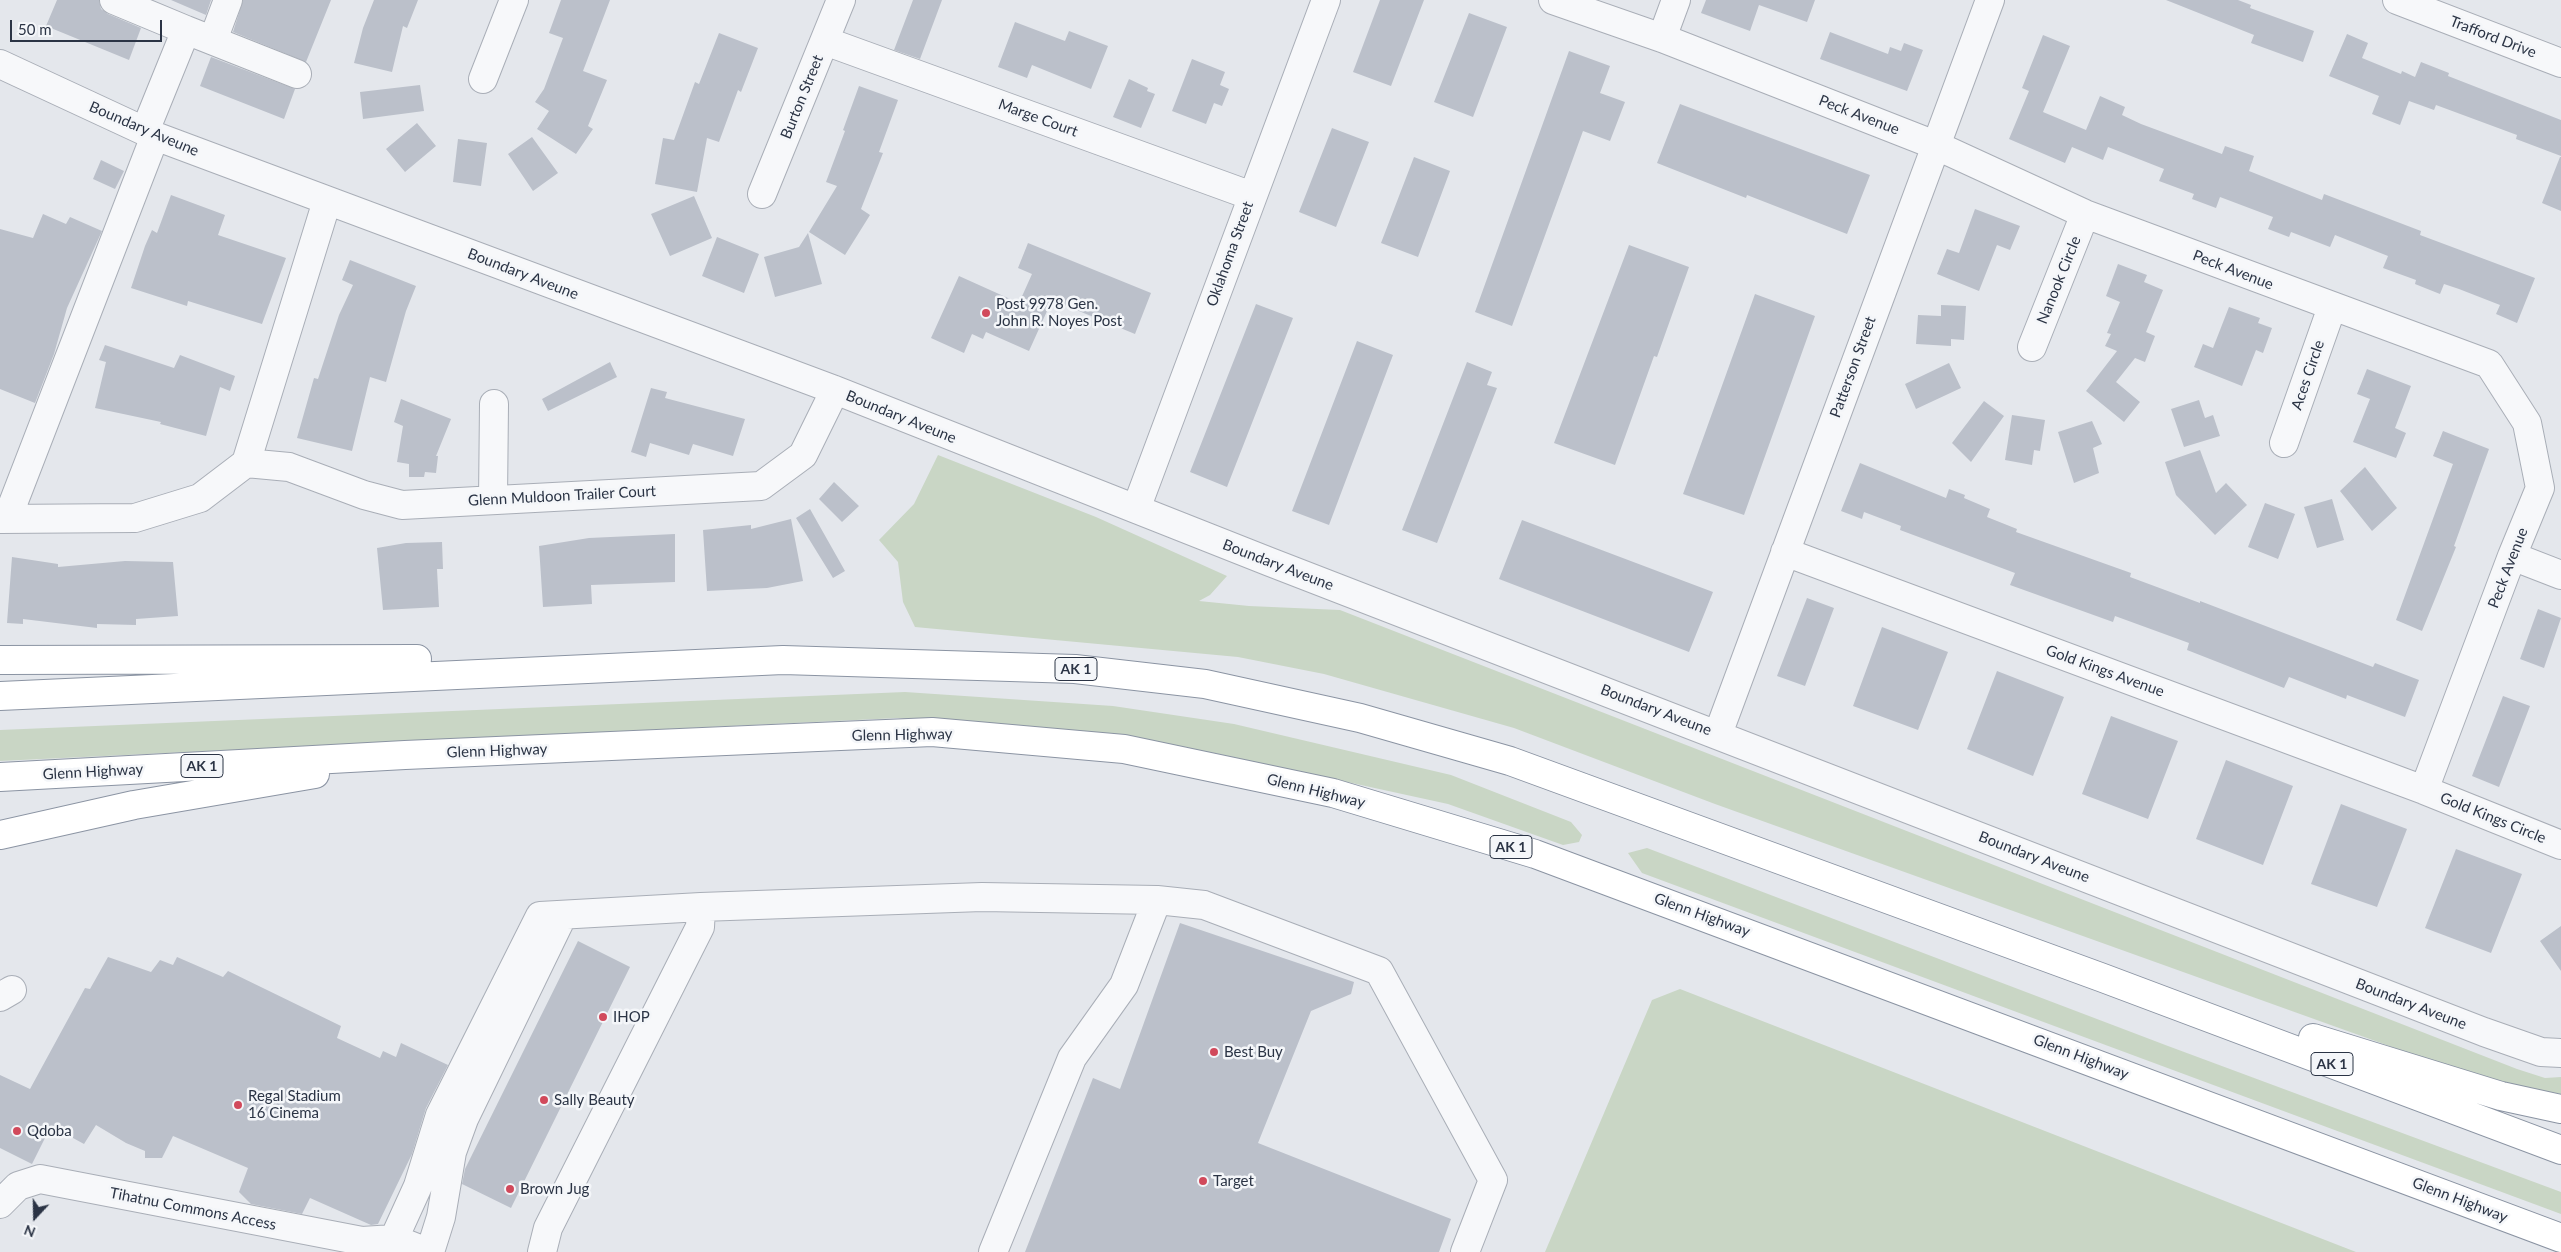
<!DOCTYPE html>
<html>
<head>
<meta charset="utf-8">
<style>
  body { margin:0 }
  #map { position:relative; width:2561px; height:1252px; overflow:hidden; background:#e4e7ec; font-family:Lato,sans-serif }
  canvas { display:block }
  .north { position:absolute; left:10px; top:1192px; width:50px; height:50px; -webkit-text-stroke:4px #f4f6f9; paint-order:stroke; rotate:201deg; font-size:14px; font-weight:700; line-height:20px; text-align:center; color:#2b3445 }
  .north::after { content:''; display:block; margin:auto; width:18px; height:22px; background:#2b3445; clip-path:polygon(50% 0,100% 100%,50% 72%,0 100%) }
  .scale { position:absolute; left:10px; top:20px; width:152px; height:22px; box-sizing:border-box; border:2px solid #2b3445; border-top:0; padding-left:6px; font-size:15px; line-height:18px; white-space:nowrap; color:#2b3445; -webkit-text-stroke:4px #f4f6f9; paint-order:stroke }
</style>
</head>
<body>
<div id="map">
<canvas width="2561" height="1252"></canvas>
<div class="north">N</div>
<div class="scale">50 m</div>
</div>
<script>
const context = document.querySelector('canvas').getContext('2d');
context.lineJoin = 'round';
function paint(path, color) {
  context.fillStyle = color;
  context.fill(path, 'evenodd');
}
function shape(rows) {
  const path = new Path2D();
  for (const r of rows) {
    path.moveTo(r[0], r[1]);
    for (let i = 2; i < r.length; i += 2) path.lineTo(r[i], r[i + 1]);
  }
  return path;
}
function trace(path, color, width, dash) {
  context.strokeStyle = color;
  context.lineWidth = width;
  context.lineCap = dash ? 'butt' : 'round';
  context.setLineDash(dash || []);
  context.stroke(path);
}
function write(font, color, halo, rows, align = 'center') {
  context.font = font + ' Lato,sans-serif';
  context.lineWidth = 5;
  context.setLineDash([]);
  context.textBaseline = 'middle';
  context.strokeStyle = halo;
  context.fillStyle = color;
  for (const [text, x, y, turn = 0] of rows) {
    context.save();
    context.translate(x, y);
    context.rotate((+turn || 0) * Math.PI / 180);
    context.textAlign = isNaN(turn) ? turn : align;
    if (halo) context.strokeText(text, 0, 0);
    context.fillText(text, 0, 0);
    context.restore();
  }
}
paint(shape([
  [938,455,1096,517,1227,576,1210,595,1199,601,1249,606,1340,610,2517,1069,2545,1078,2561,1077,2561,1094,2484,1080,1715,804,1514,728,1324,674,1238,657,915,627,903,602,898,562,879,540,914,504],
  [905,692,1113,706,1234,724,1451,775,1571,822,1582,835,1579,842,1563,845,1448,804,1214,753,898,718,0,761,0,730],
  [1647,848,2168,1046,2561,1192,2561,1214,1642,873,1628,853],
  [1680,989,2356,1252,1545,1252,1652,1000]
]), '#c9d6c5');
paint(shape([
  [57,0,99,0,101,9,108,14,141,28,129,60,46,26],
  [171,0,211,0,206,15],
  [243,0,331,0,306,62,233,32],
  [374,0,418,0,407,28,403,26,392,72,354,63,363,28],
  [561,0,610,0,583,71,607,80,588,126,593,129,576,154,537,129,549,111,535,102,544,89,563,38,549,33],
  [913,0,942,0,920,59,894,50],
  [1380,0,1424,0,1391,86,1353,72],
  [1706,0,1815,0,1807,22,1759,5,1750,31,1701,13],
  [2166,0,2238,0,2251,5,2250,8,2314,31,2303,62,2251,43,2254,35],
  [1469,13,1507,27,1473,117,1434,102],
  [1015,22,1065,41,1069,31,1108,46,1091,89,1032,65,1027,78,998,67],
  [1830,32,1888,54,1890,47,1901,51,1904,43,1923,50,1907,91,1820,59],
  [719,33,758,48,741,92,738,90,719,142,707,138,697,192,655,184,663,138,674,140,695,82,699,84],
  [2347,34,2368,43,2362,58,2401,74,2402,71,2415,77,2421,62,2449,73,2448,76,2561,120,2561,156,2516,139,2517,135,2436,105,2434,110,2409,101,2400,125,2372,114,2379,96,2329,76],
  [2043,35,2070,46,2043,112,2086,130,2100,96,2125,107,2122,115,2141,124,2222,154,2225,146,2254,156,2249,171,2322,200,2324,194,2421,231,2420,235,2535,278,2517,323,2496,314,2500,305,2459,289,2444,284,2440,294,2415,284,2416,280,2383,268,2388,256,2335,235,2330,247,2291,232,2289,237,2268,229,2273,217,2220,197,2216,208,2192,199,2194,194,2159,181,2164,169,2108,147,2103,160,2072,147,2065,163,2009,139,2029,91,2022,88],
  [1569,51,1610,66,1600,93,1625,102,1610,141,1583,131,1512,326,1475,312],
  [211,57,295,89,284,119,200,86],
  [1192,59,1225,72,1220,85,1229,89,1222,106,1214,103,1206,124,1172,111],
  [1129,79,1148,88,1147,91,1155,94,1141,128,1113,117],
  [420,85,424,111,363,119,360,92],
  [859,86,898,100,879,152,883,153,861,209,870,215,845,255,809,232,837,186,826,182,845,131,843,130],
  [1680,104,1870,175,1847,234,1747,195,1746,198,1657,163],
  [417,123,436,146,405,172,386,149],
  [1332,128,1369,142,1336,227,1299,212],
  [532,137,558,173,533,191,508,154],
  [458,139,487,143,481,186,453,182],
  [1414,157,1450,171,1418,257,1381,243],
  [2560,157,2561,157,2561,211,2542,203],
  [101,160,124,171,115,189,93,179],
  [171,195,225,215,218,235,286,258,262,324,188,301,187,306,131,288,145,246,152,230,157,233],
  [694,196,712,238,670,256,651,214],
  [1975,209,2020,226,2010,250,1997,245,1979,291,1937,274,1947,249,1959,253],
  [43,214,66,224,70,217,102,231,67,308,54,354,35,403,0,389,0,229,33,238],
  [808,233,822,284,775,297,764,257,799,247],
  [717,237,759,254,744,293,702,276],
  [1028,243,1151,293,1135,334,1052,300,1029,351,986,332,983,339,972,334,964,353,931,338,959,276,1019,303,1032,274,1018,268],
  [1629,245,1689,267,1657,357,1654,356,1615,465,1554,443],
  [350,260,416,286,406,311,386,382,370,377,352,451,297,438,314,378,318,379,339,315,353,285,342,280],
  [2118,264,2147,275,2144,282,2163,290,2146,332,2155,336,2145,362,2135,358,2116,382,2140,402,2124,422,2086,391,2117,351,2105,346,2111,334,2107,333,2120,302,2106,296],
  [1755,294,1815,316,1744,515,1683,494],
  [1256,304,1293,318,1227,487,1190,472],
  [1941,305,1966,306,1964,340,1951,339,1951,346,1916,344,1918,315,1941,316],
  [2229,307,2260,318,2258,323,2272,328,2263,353,2256,350,2242,386,2194,367,2203,344,2213,348],
  [1357,341,1393,355,1329,525,1292,511],
  [105,345,174,368,180,355,235,376,230,391,220,387,206,436,160,424,161,422,95,408,106,362,99,360],
  [610,362,617,377,548,411,542,399],
  [1467,362,1492,372,1487,385,1497,388,1437,543,1402,530],
  [1949,363,1961,388,1916,409,1905,384],
  [2367,369,2411,386,2395,428,2406,433,2396,458,2353,442,2370,399,2357,394],
  [651,388,667,392,665,398,745,419,733,456,693,444,689,455,650,443,646,457,631,452],
  [401,399,451,419,436,456,438,456,436,473,425,472,424,477,409,477,409,464,397,462,403,426,394,422],
  [2199,400,2205,418,2213,415,2220,436,2184,447,2171,409],
  [1984,401,2004,416,1971,462,1952,443],
  [2012,415,2045,420,2040,451,2034,450,2032,465,2005,460],
  [2092,421,2102,444,2093,448,2099,473,2074,483,2058,432],
  [2443,431,2489,449,2454,546,2456,547,2422,631,2396,620,2453,464,2433,456],
  [2200,450,2216,493,2226,483,2247,505,2215,535,2176,495,2165,462],
  [1860,463,1946,498,1949,489,1965,495,1964,498,1990,509,1987,517,2017,529,2016,532,2131,573,2130,577,2200,603,2200,601,2373,667,2375,663,2419,680,2405,717,2347,695,2346,699,2289,677,2284,688,2187,650,2189,643,2115,616,2113,622,2010,585,2015,573,1900,530,1901,526,1864,512,1862,519,1841,511],
  [2365,467,2397,508,2372,531,2340,491],
  [834,482,859,506,842,522,819,499],
  [2332,499,2344,540,2317,548,2304,507],
  [2265,503,2295,514,2278,559,2248,547],
  [810,509,845,571,833,578,796,518],
  [791,519,803,581,767,588,707,591,703,530,751,525,751,529],
  [1522,520,1713,592,1689,652,1499,579],
  [675,534,675,582,591,585,592,604,543,607,539,546,589,538],
  [442,542,443,569,437,569,439,607,383,610,377,548,406,543],
  [12,557,58,564,58,567,125,561,173,562,178,616,136,619,136,625,97,624,97,628,23,619,23,624,7,623],
  [1807,598,1834,608,1805,686,1777,676],
  [2538,609,2561,618,2544,668,2520,659],
  [1882,627,1948,652,1918,730,1853,706],
  [1997,671,2064,697,2033,776,1967,749],
  [2503,696,2530,706,2499,787,2472,776],
  [2111,716,2178,741,2148,819,2082,794],
  [2226,760,2293,786,2263,865,2196,839],
  [2341,804,2407,829,2377,907,2311,884],
  [2456,849,2522,874,2491,953,2425,928],
  [1180,923,1354,982,1351,994,1311,1011,1258,1143,1451,1219,1439,1252,1025,1252,1093,1078,1120,1089],
  [2561,926,2561,971,2540,941],
  [578,941,630,967,511,1208,462,1184,465,1169],
  [108,957,151,972,160,960,173,965,177,957,223,977,228,971,341,1026,337,1038,380,1058,383,1051,396,1057,401,1043,448,1065,426,1108,412,1154,378,1224,371,1225,310,1198,302,1214,251,1204,239,1192,248,1168,173,1136,162,1158,145,1158,145,1151,126,1143,96,1125,84,1144,51,1126,32,1164,0,1148,0,1075,30,1089,85,988,90,989]
]), '#bbc0ca');
const minor = shape([
  [114,0,186,30],
  [1553,0,1662,38,1935,145,2085,214,2489,364,2527,423,2540,488,2512,556,2424,790],
  [2397,0,2561,63],
  [1662,38,1676,0],
  [213,40,228,0],
  [825,41,1252,196],
  [0,64,155,136,835,390,1270,562,2484,1032,2541,1052,2561,1053],
  [483,79,514,0],
  [145,131,186,30,297,74],
  [762,194,841,0],
  [2032,347,2085,214],
  [2284,443,2332,307],
  [246,463,327,201],
  [493,500,494,404],
  [1136,509,1326,0],
  [0,519,135,518,200,498,246,463,289,467,364,495,402,505,761,486,803,455,835,390],
  [7,519,155,136],
  [1785,552,2424,790,2561,845],
  [2512,556,2561,575],
  [1718,734,1990,0],
  [0,997,12,990],
  [0,1204,18,1186,40,1179,362,1241,394,1239,427,1252],
  [388,1252,418,1186,440,1115,540,916,701,907,982,897,1157,900,1204,905,1379,971,1493,1180,1465,1252],
  [430,1252,441,1217,452,1152,464,1119,563,915],
  [542,1252,548,1228,700,927,701,907],
  [993,1252,1072,1058,1124,985,1157,900]
]);
const highway = shape([
  [0,660,417,659],
  [0,696,783,660,1075,669,1205,684,1360,718,1510,761,2103,978,2561,1150],
  [0,777,405,755,932,732,1124,749,1333,793,1535,854,2561,1238],
  [0,835,134,805,315,774],
  [2313,1038,2501,1096,2561,1109]
]);
trace(minor, '#a9aeb7', 30);
trace(highway, '#8b94a3', 30);
trace(minor, '#f7f8fa', 28);
trace(highway, '#fff', 28);
for (const [x, y, r, color] of [
  [986,313,5,"#d1495b"],
  [603,1017,5,"#d1495b"],
  [1214,1052,5,"#d1495b"],
  [544,1100,5,"#d1495b"],
  [238,1105,5,"#d1495b"],
  [17,1131,5,"#d1495b"],
  [1203,1181,5,"#d1495b"],
  [510,1189,5,"#d1495b"]
]) {
  const dot = new Path2D();
  dot.arc(x, y, r, 0, 2 * Math.PI);
  context.fillStyle = color;
  context.fill(dot);
  trace(dot, '#f4f6f9', 2);
}
for (const [x, y, w] of [
  [1076,669,42],
  [202,766,42],
  [1511,847,42],
  [2332,1064,42]
]) {
  const box = new Path2D();
  box.roundRect(x - w / 2, y - 11.5, w, 23, 4);
  context.fillStyle = '#f4f6f9';
  context.fill(box);
  trace(box, '#2b3445', 1);
}
write('bold 14px', '#2b3445', null, [
  ["AK 1",1076,669],
  ["AK 1",202,766],
  ["AK 1",1511,847],
  ["AK 1",2332,1064]
]);
write('15px', '#2b3445', '#f4f6f9', [
  ["Trafford Drive",2493,37,21],
  ["Burton Street",802,97,-68],
  ["Peck Avenue",1859,115,21],
  ["Marge Court",1038,118,20],
  ["Boundary Aveune",144,129,23],
  ["Oklahoma Street",1230,254,-70],
  ["Peck Avenue",2233,270,21],
  ["Boundary Aveune",523,274,21],
  ["Nanook Circle",2059,280,-68],
  ["Patterson Street",1853,367,-70],
  ["Aces Circle",2308,375,-71],
  ["Boundary Aveune",901,417,22],
  ["Glenn Muldoon Trailer Court",562,496,-3],
  ["Boundary Aveune",1278,565,21],
  ["Peck Avenue",2508,568,-69],
  ["Gold Kings Avenue",2105,671,20],
  ["Boundary Aveune",1656,710,21],
  ["Glenn Highway",902,735,-1],
  ["Glenn Highway",497,751,-2],
  ["Glenn Highway",93,772,-3],
  ["Glenn Highway",1316,791,14],
  ["Gold Kings Circle",2493,818,22],
  ["Boundary Aveune",2034,857,21],
  ["Glenn Highway",1702,915,20],
  ["Boundary Aveune",2411,1004,21],
  ["Glenn Highway",2081,1057,21],
  ["Glenn Highway",2460,1200,21],
  ["Tihatnu Commons Access",193,1209,11]
]);
write('15px', '#2b3445', '#f4f6f9', [
  ["Post 9978 Gen.",996,304],
  ["John R. Noyes Post",996,321],
  ["IHOP",613,1017],
  ["Best Buy",1224,1052],
  ["Regal Stadium",248,1096],
  ["16 Cinema",248,1113],
  ["Sally Beauty",554,1100],
  ["Qdoba",27,1131],
  ["Target",1213,1181],
  ["Brown Jug",520,1189]
], 'left');
</script>
</body>
</html>
